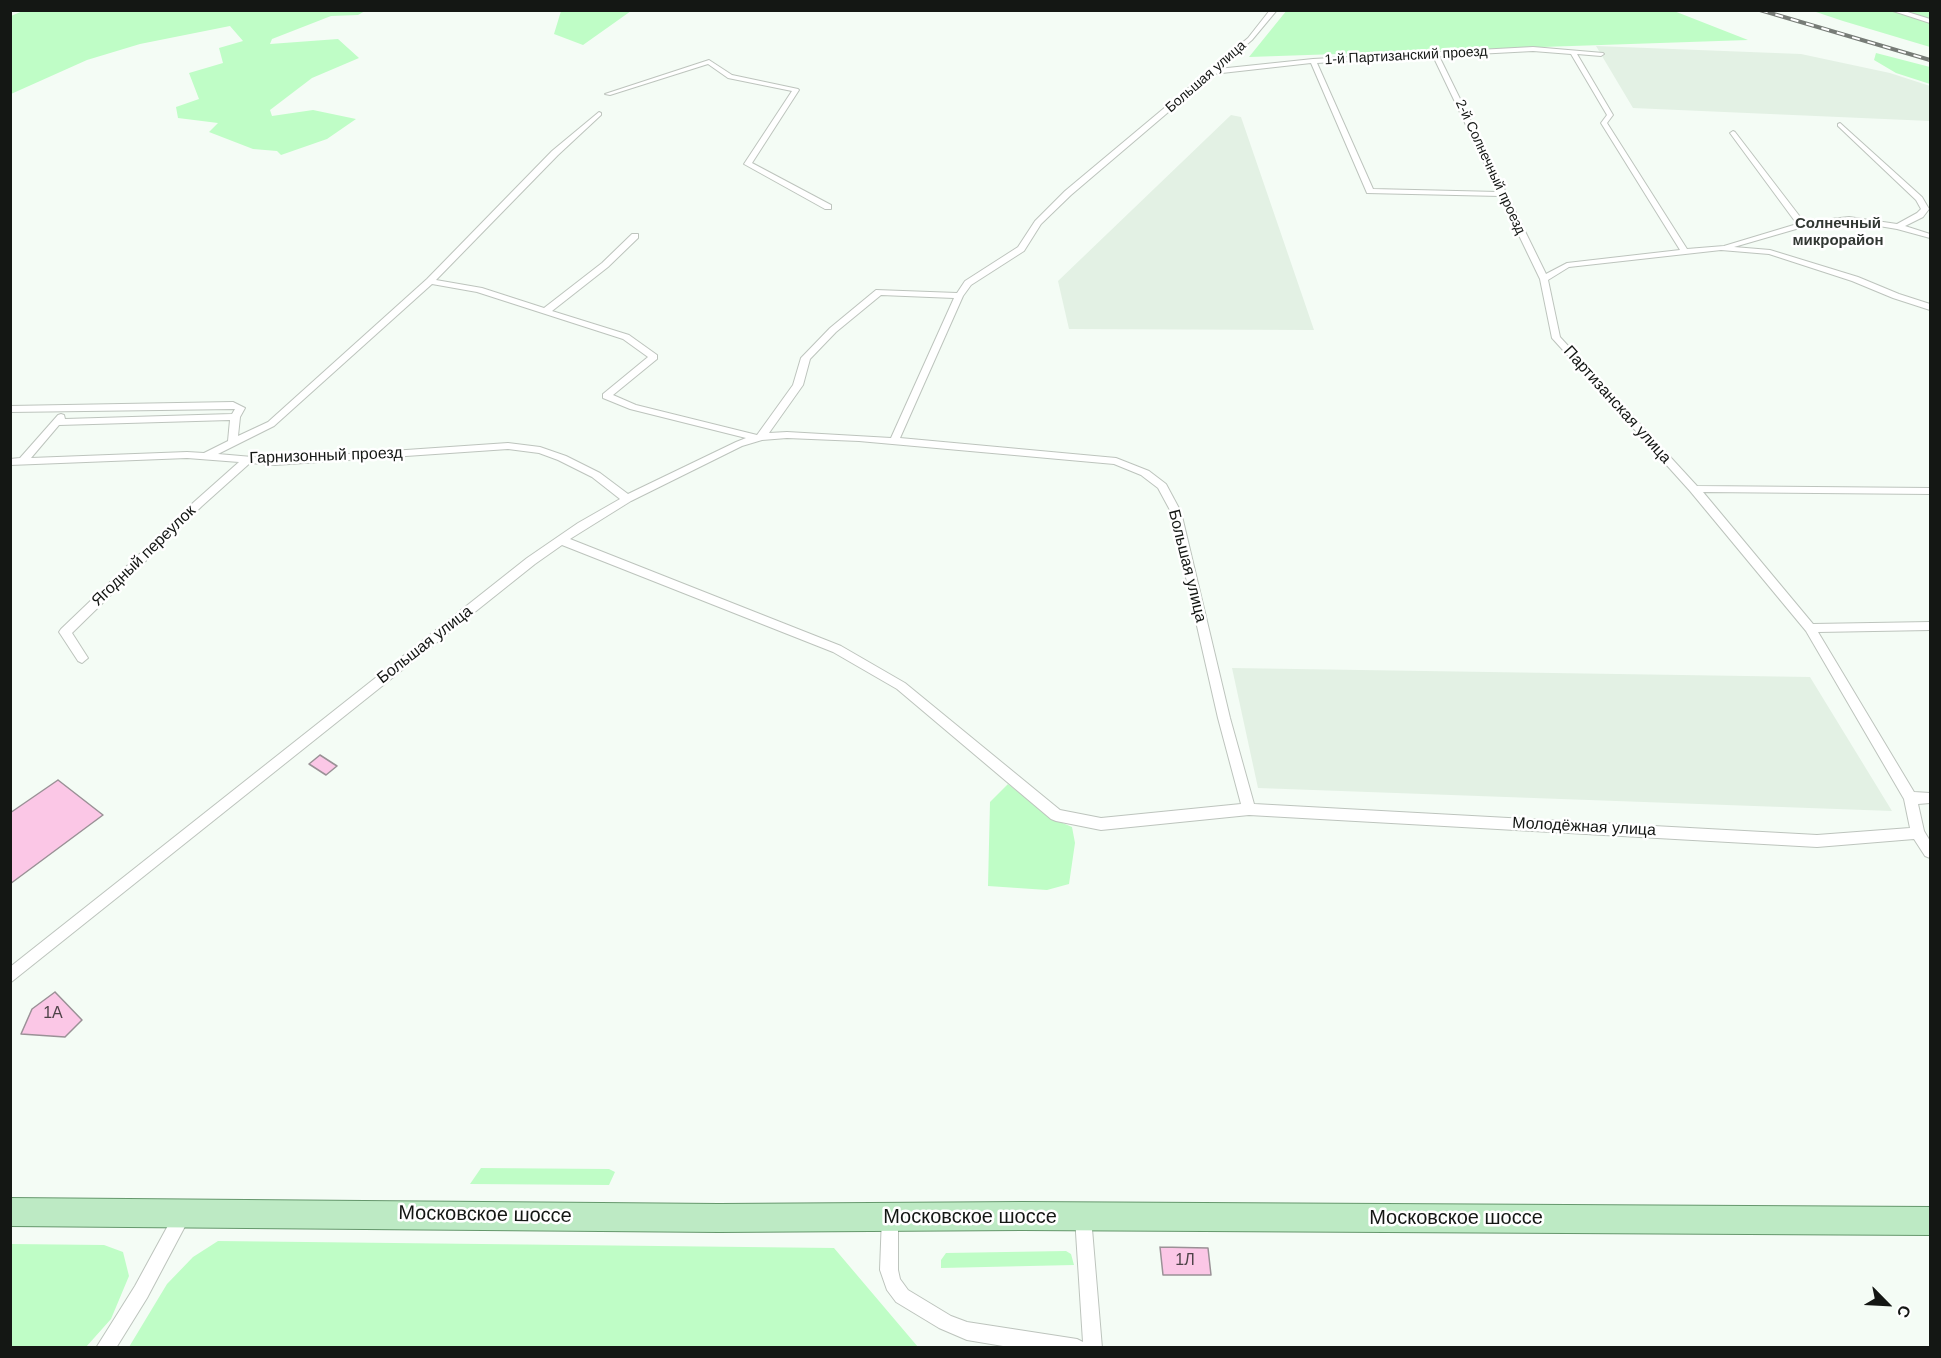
<!DOCTYPE html>
<html>
<head>
<meta charset="utf-8">
<style>
  body { margin:0 }
  #map { position:relative; width:1941px; height:1358px; overflow:hidden; background:#f4fcf5; font-family:Arial,sans-serif }
  canvas { display:block }
  .frame { position:absolute; inset:0; border:12px solid #141714; pointer-events:none }
  .north { position:absolute; left:1857px; top:1274px; width:60px; height:60px; -webkit-text-stroke:4px #fff; paint-order:stroke; rotate:114deg; font-size:16px; font-weight:700; line-height:24px; text-align:center; color:#141714 }
  .north::after { content:''; display:block; margin:auto; width:21px; height:27px; background:#141714; clip-path:polygon(50% 0,100% 100%,50% 72%,0 100%) }
</style>
</head>
<body>
<div id="map">
<canvas width="1941" height="1358"></canvas>
<div class="frame"></div>
<div class="north">С</div>
</div>
<script>
const context = document.querySelector('canvas').getContext('2d');
context.lineJoin = 'round';
function paint(path, color) {
  context.fillStyle = color;
  context.fill(path, 'evenodd');
}
function shape(rows) {
  const path = new Path2D();
  for (const r of rows) {
    path.moveTo(r[0], r[1]);
    for (let i = 2; i < r.length; i += 2) path.lineTo(r[i], r[i + 1]);
  }
  return path;
}
function trace(path, color, width, dash) {
  context.strokeStyle = color;
  context.lineWidth = width;
  context.lineCap = dash ? 'butt' : 'round';
  context.setLineDash(dash || []);
  context.stroke(path);
}
function write(font, color, halo, rows, align = 'center') {
  context.font = font + ' Arial,sans-serif';
  context.lineWidth = 5;
  context.setLineDash([]);
  context.textBaseline = 'middle';
  context.strokeStyle = halo;
  context.fillStyle = color;
  for (const [text, x, y, turn = 0] of rows) {
    context.save();
    context.translate(x, y);
    context.rotate((+turn || 0) * Math.PI / 180);
    context.textAlign = isNaN(turn) ? turn : align;
    if (halo) context.strokeText(text, 0, 0);
    context.fillText(text, 0, 0);
    context.restore();
  }
}
paint(shape([
  [1596,46,1801,54,1890,73,1930,86,1930,121,1633,108],
  [1231,115,1241,117,1314,330,1069,329,1058,281],
  [1232,668,1810,677,1892,811,1258,788]
]), '#e3f1e4');
paint(shape([
  [25,10,365,11,358,15,331,16,272,39,270,44,338,39,359,58,312,78,270,110,272,116,313,110,356,119,327,139,281,155,277,151,253,149,209,132,218,123,178,118,176,107,199,99,189,73,223,63,219,48,243,41,230,26,140,44,87,60,11,94,11,16],
  [1287,10,1674,11,1748,40,1249,57],
  [561,11,561,10,631,11,583,45,554,34],
  [1813,11,1930,11,1930,47,1843,21],
  [1876,53,1930,67,1930,84,1896,73,1874,60],
  [1008,784,1051,818,1072,827,1075,843,1069,884,1047,890,988,886,990,802],
  [481,1168,609,1169,615,1172,609,1185,470,1184],
  [218,1241,834,1248,918,1347,129,1347,167,1284,193,1257],
  [11,1244,104,1245,123,1252,129,1276,111,1319,86,1347,11,1347],
  [1066,1251,1071,1254,1074,1265,941,1268,941,1260,946,1253]
]), '#bffdc6');
const building = shape([
  [320,755,337,766,326,775,309,764,320,755],
  [58,780,103,815,10,884,10,813,58,780],
  [55,992,82,1020,65,1037,21,1034,32,1009,55,992],
  [1160,1247,1208,1248,1211,1275,1163,1275,1160,1247]
]);
paint(building, '#fbc7e6');
trace(building, '#9a9196', 1.5);
const street = shape([
  [1270,10,1277,10,1252,40,1218,69,1313,59,1533,47,1603,53,1604,54,1601,56,1577,54,1613,115,1607,123,1687,249,1724,246,1797,224,1730,133,1733,131,1735,132,1804,222,1849,217,1897,224,1917,213,1921,209,1916,200,1838,126,1838,124,1840,123,1922,197,1929,209,1923,217,1905,226,1930,234,1930,238,1897,229,1849,221,1803,227,1734,247,1770,250,1858,277,1899,294,1930,304,1930,310,1893,298,1852,281,1769,254,1721,250,1569,267,1548,280,1560,337,1697,486,1930,488,1930,494,1703,492,1813,624,1930,622,1930,630,1818,632,1914,792,1930,793,1930,803,1918,804,1924,831,1930,841,1930,858,1925,856,1914,839,1817,847,1249,815,1101,830,1056,821,1051,819,897,689,833,652,562,545,535,564,10,983,10,967,527,558,578,523,620,499,592,477,558,460,539,453,508,449,275,465,250,463,202,506,72,633,88,658,82,663,78,661,61,635,59,632,61,629,194,502,239,462,187,458,10,465,10,459,20,458,58,415,61,414,64,415,65,419,232,414,235,409,10,412,10,406,233,402,245,408,240,417,238,436,268,422,427,279,552,151,599,112,601,113,601,115,558,155,436,280,482,288,544,308,602,263,632,234,638,234,638,238,608,267,552,311,629,335,657,355,657,359,613,395,636,405,757,435,793,385,801,358,830,328,876,290,957,293,965,281,1018,247,1035,221,1065,191,1248,38,1270,10],
  [1533,51,1571,54,1607,115,1601,123,1680,250,1567,263,1546,274,1439,56,1533,51],
  [1433,56,1498,192,1373,189,1317,63,1433,56],
  [1311,63,1367,193,1500,196,1540,279,1552,338,1690,491,1806,631,1904,799,1910,828,1817,835,1254,804,1230,718,1181,512,1166,484,1149,471,1116,458,900,438,963,296,971,285,1024,251,1041,224,1071,195,1213,74,1311,63],
  [432,284,477,292,623,339,648,357,603,394,603,398,630,409,746,438,736,442,628,494,600,473,566,456,540,447,508,443,275,459,218,454,274,426,432,284],
  [881,295,954,298,891,438,787,432,769,433,803,385,810,359,836,332,881,295],
  [230,420,228,441,204,453,187,452,31,458,59,425,230,420],
  [787,438,859,441,1114,464,1141,475,1158,488,1171,512,1218,718,1241,804,1101,818,1060,810,905,683,841,646,570,539,631,501,742,446,762,440,787,438],
  [1890,10,1901,10,1930,19,1930,23,1890,10],
  [709,60,732,75,798,89,799,90,752,163,831,205,831,209,825,209,744,164,792,91,728,78,708,64,610,95,605,94,709,60],
  [183,1207,189,1209,191,1215,147,1298,116,1348,96,1348,135,1286,177,1209,183,1207],
  [890,1209,896,1211,898,1217,898,1270,900,1279,908,1290,951,1316,967,1322,1077,1339,1083,1342,1075,1217,1077,1211,1083,1209,1089,1211,1091,1217,1102,1348,1015,1348,967,1340,939,1328,896,1302,887,1290,880,1270,882,1217,884,1211,890,1209]
]);
const primary = shape([
  [10,1198,719,1204,1022,1202,1930,1207,1930,1235,1022,1230,719,1232,10,1226,10,1198]
]);
trace(street, '#bdc4bd', 2);
trace(primary, '#65976c', 2);
paint(street, '#fff');
paint(primary, '#bdeac4');
const rail = shape([
  [1760,10,1930,60]
]);
trace(rail, '#777c77', 4);
trace(rail, '#fff', 2, [8]);
write('14px', '#141714', '#fff', [
  ["1-й Партизанский проезд",1406,56,-3],
  ["Большая улица",1206,77,-41],
  ["2-й Солнечный проезд",1490,167,65]
]);
write('bold 15px', '#323833', '#fff', [
  ["Солнечный",1838,224],
  ["микрорайон",1838,241]
]);
write('16px', '#141714', '#fff', [
  ["Партизанская улица",1617,405,48],
  ["Гарнизонный проезд",326,456,-2],
  ["Ягодный переулок",144,556,-44],
  ["Большая улица",1187,566,76],
  ["Большая улица",425,645,-38],
  ["Молодёжная улица",1584,827,3]
]);
write('16px', '#4e4348', null, [
  ["1А",53,1014],
  ["1Л",1185,1261]
]);
write('20px', '#141714', '#fff', [
  ["Московское шоссе",485,1215,1],
  ["Московское шоссе",970,1217],
  ["Московское шоссе",1456,1218]
]);
</script>
</body>
</html>
